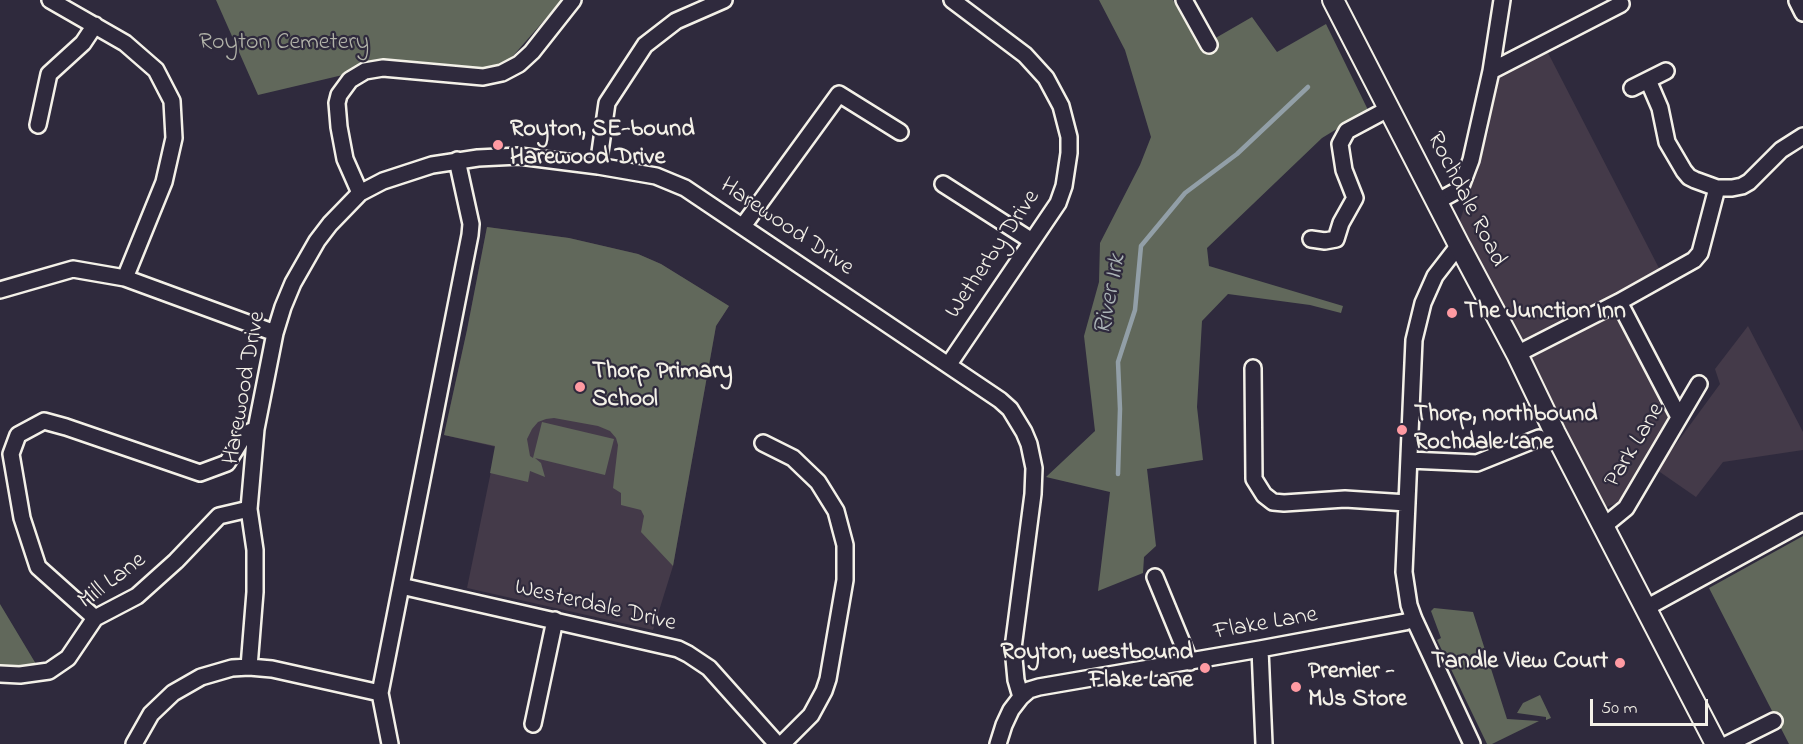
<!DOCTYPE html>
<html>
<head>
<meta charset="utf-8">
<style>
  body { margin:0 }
  #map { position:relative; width:1803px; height:744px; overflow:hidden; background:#2f2a3d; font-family:"Indie Flower",sans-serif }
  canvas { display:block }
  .scale { position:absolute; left:1590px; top:699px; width:118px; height:27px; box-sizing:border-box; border:3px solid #f4f1e8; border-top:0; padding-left:8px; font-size:18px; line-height:21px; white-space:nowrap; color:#f4f1e8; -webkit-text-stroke:4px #2f2a3d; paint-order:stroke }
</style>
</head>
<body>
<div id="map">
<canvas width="1803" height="744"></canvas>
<div class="scale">50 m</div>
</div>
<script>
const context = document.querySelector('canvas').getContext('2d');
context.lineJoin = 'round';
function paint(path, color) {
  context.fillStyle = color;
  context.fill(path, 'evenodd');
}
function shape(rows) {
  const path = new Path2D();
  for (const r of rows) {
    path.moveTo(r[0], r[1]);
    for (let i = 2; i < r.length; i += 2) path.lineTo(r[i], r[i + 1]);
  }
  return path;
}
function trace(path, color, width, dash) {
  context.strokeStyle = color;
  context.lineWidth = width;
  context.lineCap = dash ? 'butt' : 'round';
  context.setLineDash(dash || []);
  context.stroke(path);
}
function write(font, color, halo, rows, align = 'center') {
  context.font = font + ' "Indie Flower",sans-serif';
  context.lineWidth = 4.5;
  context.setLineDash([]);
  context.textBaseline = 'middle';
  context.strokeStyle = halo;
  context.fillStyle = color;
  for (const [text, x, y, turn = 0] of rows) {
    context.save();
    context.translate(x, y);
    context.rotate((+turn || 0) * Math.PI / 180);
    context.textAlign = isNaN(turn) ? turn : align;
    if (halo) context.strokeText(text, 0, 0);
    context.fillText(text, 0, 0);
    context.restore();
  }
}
paint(shape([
  [1546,49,1661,272,1610,302,1673,420,1618,503,1606,507,1459,224,1489,129,1493,76],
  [487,227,569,238,638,254,661,264,729,306,716,326,673,566,653,630,467,588,496,447,444,435,467,330],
  [1748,326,1803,432,1803,450,1723,462,1696,497,1657,470,1720,384,1715,369]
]), '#443a49');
paint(shape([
  [216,0,562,0,505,65,480,74,408,69,375,61,347,74,258,95],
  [1099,0,1173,0,1200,47,1252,17,1277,52,1326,24,1368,110,1322,138,1207,248,1209,266,1343,306,1341,313,1310,305,1228,294,1202,321,1197,407,1203,460,1147,469,1156,546,1144,557,1143,573,1098,591,1110,492,1046,477,1095,431,1084,336,1099,282,1100,243,1140,165,1151,137,1125,50],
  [487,227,569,238,638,254,661,264,729,306,716,326,673,566,641,532,644,516,641,510,621,505,621,493,613,488,618,445,616,438,610,431,598,426,554,418,546,419,538,422,532,429,527,439,530,456,533,458,542,422,614,439,605,475,535,458,541,463,545,477,530,471,528,482,490,473,495,446,444,435,467,330],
  [1803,536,1803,744,1789,744,1709,588],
  [0,604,39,669,0,666],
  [1434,608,1473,612,1507,719,1539,721,1492,744,1487,744,1437,640,1441,638,1431,611],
  [1540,695,1551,718,1546,720,1546,717,1517,713,1523,703]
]), '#61685b');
trace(shape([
  [1118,474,1120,409,1118,362,1135,310,1141,246,1185,193,1237,154,1308,87]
]), '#929fa7', 4.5);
const minor = shape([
  [50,0,125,43,156,70,172,101,174,138,164,182,125,278],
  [1184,0,1209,45],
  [1797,1,1803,13],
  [1491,71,1621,4],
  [1648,80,1660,108,1667,142,1684,171,1689,177,1695,180,1717,188,1732,188,1742,186,1749,182,1781,150,1803,136],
  [1632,88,1666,71],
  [38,125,49,74,83,43,95,25],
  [598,166,607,103,645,45,676,21,724,0],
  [943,184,1032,241],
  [360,193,345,159,339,127,337,103,339,95,350,80,365,71,383,68,483,77,502,73,519,64,532,52,573,0],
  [1438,201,1460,189,1471,160,1491,71,1502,0],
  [743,226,839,94,900,132],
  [1311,239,1325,241,1336,239,1341,223,1355,198,1344,170,1340,144,1347,131,1390,108],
  [1459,245,1435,276,1423,303,1414,340,1404,572,1409,605,1414,619,1472,744],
  [0,290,73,269,125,278,275,333],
  [1619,302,1679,417],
  [1517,354,1619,302,1694,260,1700,253,1717,188],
  [949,364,1058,203,1064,186,1069,153,1069,137,1061,106,1046,78,1025,55,952,0],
  [1253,368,1254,479,1264,495,1273,502,1284,503,1345,499,1407,503],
  [763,443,793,458,818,482,836,511,845,545,845,580,828,679,824,691,811,715,782,744],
  [1409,460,1477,463,1539,438],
  [1604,526,1626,508,1699,384],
  [1155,577,1190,662],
  [401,586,678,649,688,654,709,668,777,744],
  [1646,608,1803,522],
  [95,618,38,567,22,518,11,454,18,435,44,421,66,427,200,473,227,463,245,434,256,429],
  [1260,649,1264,744],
  [249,667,255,592,255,550,249,509,256,429,275,333,283,307,293,283,317,241,330,224,360,193,383,181,432,165,478,158,519,156,598,166,656,176,685,188,1000,400,1010,409,1024,432,1029,444,1034,468,1033,494,1013,648,1016,680,1021,697],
  [0,674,20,675,49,671,68,658,95,618,137,596,176,561,219,516,249,509],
  [533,724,555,620],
  [134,744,151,714,173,693,201,677,232,668,249,667,272,669,380,693],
  [390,744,380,693,470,235,471,224,457,160],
  [998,744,1004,725,1011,710,1021,697,1029,690,1039,687,1260,649,1405,622,1414,619],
  [1728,744,1774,721]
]);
const major = shape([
  [1333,0,1459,245,1517,354,1555,433,1716,744]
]);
trace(minor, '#f4f1e8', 20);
trace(major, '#f4f1e8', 24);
trace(minor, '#2f2a3d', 15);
trace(major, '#2f2a3d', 20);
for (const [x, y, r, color] of [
  [498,145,6,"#ff9aa2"],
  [1452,313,6,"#ff9aa2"],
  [580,387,6,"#ff9aa2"],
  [1402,430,6,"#ff9aa2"],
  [1620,663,6,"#ff9aa2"],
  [1205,668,6,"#ff9aa2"],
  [1296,687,6,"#ff9aa2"]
]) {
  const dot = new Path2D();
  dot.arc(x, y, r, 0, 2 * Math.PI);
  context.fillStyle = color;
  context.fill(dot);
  trace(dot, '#2f2a3d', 2);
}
write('24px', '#b2b3a9', '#2f2a3d', [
  ["Royton Cemetery",284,44]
]);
write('bold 24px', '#f4f1e8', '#2f2a3d', [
  ["Royton, SE-bound",510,131],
  ["Harewood Drive",510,159],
  ["The Junction Inn",1464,313],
  ["Thorp Primary",592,373],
  ["School",592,401],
  ["Thorp, northbound",1414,416],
  ["Rochdale Lane",1414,444],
  ["Royton, westbound",1193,654,"right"],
  ["Flake Lane",1193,682,"right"],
  ["Tandle View Court",1608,663,"right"],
  ["Premier -",1308,673],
  ["MJs Store",1308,701]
], 'left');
write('24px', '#f4f1e8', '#2f2a3d', [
  ["Rochdale Road",1465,200,63],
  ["Harewood Drive",786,228,34],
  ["Wetherby Drive",994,255,-56],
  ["Harewood Drive",246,388,-80],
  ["Park Lane",1636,446,-59],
  ["Mill Lane",113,582,-37],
  ["Westerdale Drive",595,607,13],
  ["Flake Lane",1266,625,-10]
]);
write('italic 26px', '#abb4b7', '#2f2a3d', [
  ["River Irk",1112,295,-79]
]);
</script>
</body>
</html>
